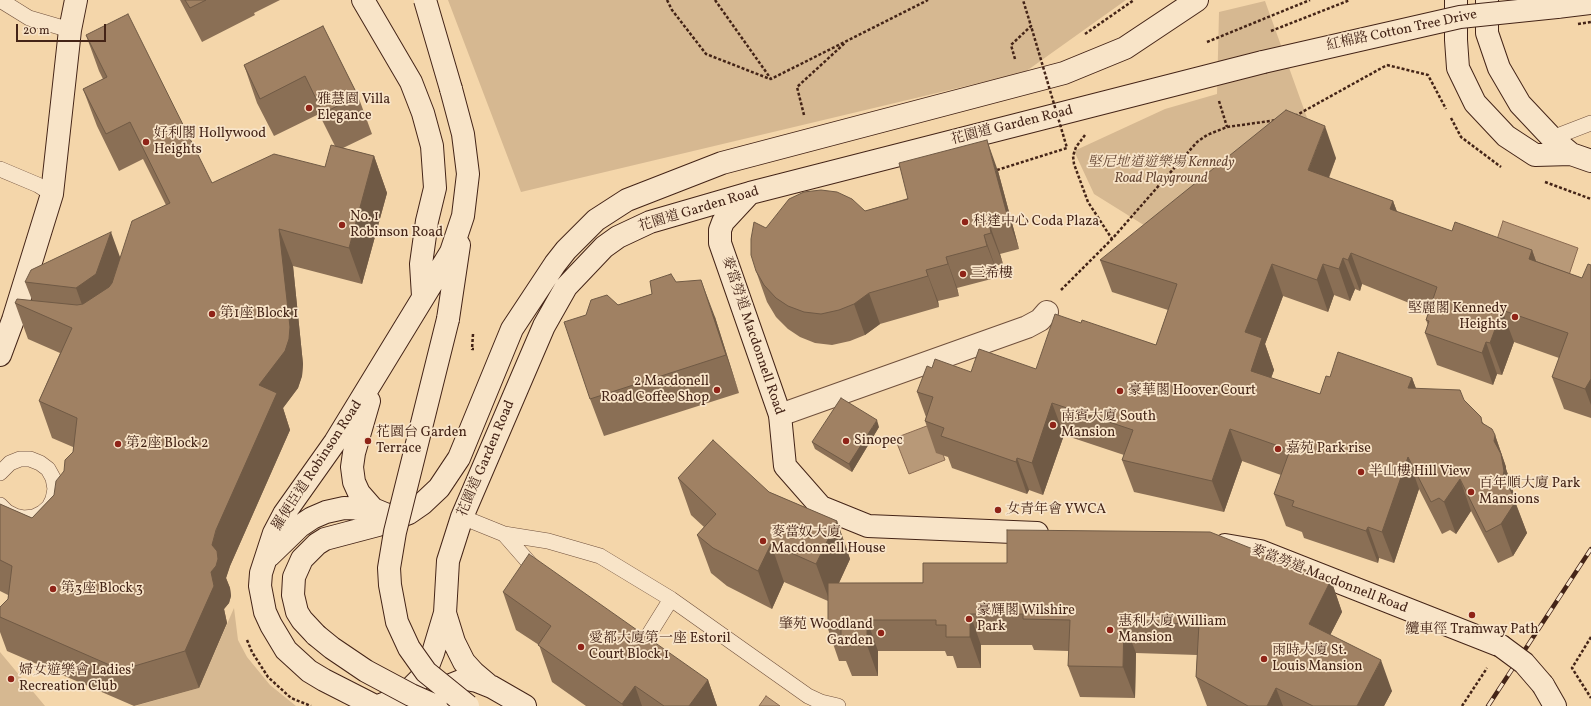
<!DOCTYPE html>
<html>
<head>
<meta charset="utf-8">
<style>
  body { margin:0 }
  #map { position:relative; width:1591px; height:706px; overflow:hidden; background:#f4d6aa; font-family:Vollkorn,serif }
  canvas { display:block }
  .scale { position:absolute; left:16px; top:24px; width:90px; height:18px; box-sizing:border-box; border:2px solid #442417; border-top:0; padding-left:5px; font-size:12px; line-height:14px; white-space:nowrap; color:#442417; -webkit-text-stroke:3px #f8e4c8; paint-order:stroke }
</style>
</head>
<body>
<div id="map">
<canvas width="1591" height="706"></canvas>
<div class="scale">20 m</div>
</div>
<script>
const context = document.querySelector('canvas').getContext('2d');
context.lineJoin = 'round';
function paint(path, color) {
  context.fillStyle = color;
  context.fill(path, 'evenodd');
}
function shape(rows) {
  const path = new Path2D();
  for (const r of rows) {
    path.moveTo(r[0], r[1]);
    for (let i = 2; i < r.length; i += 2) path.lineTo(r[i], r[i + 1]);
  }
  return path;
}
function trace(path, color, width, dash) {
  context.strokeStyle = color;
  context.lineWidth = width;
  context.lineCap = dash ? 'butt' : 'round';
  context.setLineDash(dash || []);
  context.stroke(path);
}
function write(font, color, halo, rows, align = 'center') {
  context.font = font + ' Vollkorn,"Noto Serif TC",serif';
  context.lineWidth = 3.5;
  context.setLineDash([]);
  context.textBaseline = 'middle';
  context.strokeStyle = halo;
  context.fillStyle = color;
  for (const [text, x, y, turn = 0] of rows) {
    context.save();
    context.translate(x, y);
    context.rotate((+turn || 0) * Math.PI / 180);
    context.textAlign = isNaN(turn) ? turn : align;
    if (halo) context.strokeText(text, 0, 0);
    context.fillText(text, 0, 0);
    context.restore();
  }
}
paint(shape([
  [448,0,1126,0,1025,72,521,192],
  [1265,1,1310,126,1163,237,1094,194,1074,151,1165,109,1217,94,1219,12],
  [234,608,238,640,247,657,270,685,296,706,135,706,199,688],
  [0,652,45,706,0,706]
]), '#d6b891');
const water = shape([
  [1503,221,1578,248,1567,281,1492,255,1503,221],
  [932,424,945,460,909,474,895,438,932,424],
  [766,696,780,706,759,706,766,696]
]);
paint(water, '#b89978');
trace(water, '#8a6a51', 1);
const lane = shape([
  [0,0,29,18,70,30],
  [1552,138,1591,123],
  [0,169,38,185,52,194],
  [0,473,10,463,20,459,30,459,40,463,48,469,53,478,55,489,53,499,49,507,42,513,34,517,24,518,15,516,7,512,0,505],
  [462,517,504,534,548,541,600,556,671,599,808,696,821,702,838,706],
  [504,534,539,574],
  [643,644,671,599]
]);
const street = shape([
  [780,415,1027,327,1040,320,1047,312]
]);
const secondary = shape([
  [363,0,411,82,423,113,432,146,435,188,427,221,421,264,423,296],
  [1456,0,1456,40,1458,68,1475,103,1506,136,1535,155,1571,154],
  [1487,0,1487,33,1499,68,1520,104,1552,138,1571,154,1591,161],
  [1539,1,1557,7,1591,3],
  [749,194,723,222,720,230,720,243,780,415,785,466,821,507,868,526,1037,533],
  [448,319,459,245],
  [0,355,13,320,52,194,70,30,76,0],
  [369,401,354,453,352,467,354,482,359,493,373,509,385,514,400,517],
  [1225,545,1260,551,1501,646],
  [269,556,300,526,312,518,326,512,344,508,373,509],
  [445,613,454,642,464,662,474,673,487,684],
  [316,635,302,620,297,612,293,595,294,577,302,559,317,544,325,539,378,525,409,513,422,504,439,488,459,458,512,329,555,264,566,250,596,220,627,200,722,163,1064,73,1125,48,1197,0],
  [1543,685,1555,706],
  [438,705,445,693,451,685,466,679,477,681,492,687,525,706],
  [375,706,324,680,309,671,286,650,271,625,265,612,260,586,261,573,274,533,284,514,335,442,451,252,463,216,468,174,463,134,451,89],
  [378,706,399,698,410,689,421,678,428,666,433,653,445,613,448,561,462,517,544,326,566,287,604,247,618,237,650,222,750,193,1263,62]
]);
trace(lane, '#70503c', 16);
trace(street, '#70503c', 24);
trace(secondary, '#442417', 24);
trace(shape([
  [667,0,672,10,706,54,770,79],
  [715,0,771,79,928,0],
  [1271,31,1350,0],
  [1085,34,1134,0],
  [1207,42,1310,0],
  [1015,59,1011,45,1031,26,1023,0],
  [1387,65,1428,75,1446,109],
  [1219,101,1227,127],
  [804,115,797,87,845,43],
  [1295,116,1387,65],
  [1451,118,1461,137,1501,167],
  [1085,135,1076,147,1073,156,1074,164,1088,202,1112,239],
  [1545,182,1591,199],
  [1061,290,1112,239,1197,142,1207,135,1227,127,1277,120],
  [473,334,472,349,474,349],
  [1591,637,1572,668,1591,698],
  [247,640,252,652,268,677,291,698,311,706],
  [1462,706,1487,668]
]), '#442417', 2.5, [3, 2]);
trace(lane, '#f8e4c8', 15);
trace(street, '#f8e4c8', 22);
trace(secondary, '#f8e4c8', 22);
const rail = shape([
  [1488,706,1591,549]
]);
trace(rail, '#442417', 4.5);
trace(rail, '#f8e4c8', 3, [9]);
const secondaryBridge = shape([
  [425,0,451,89],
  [1263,62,1460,17,1557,7],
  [448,319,395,532,389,568,390,585,397,622,409,648,426,672,468,706],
  [316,635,332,648,366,671,411,695,436,706],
  [1501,646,1524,663,1543,685]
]);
trace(secondaryBridge, '#442417', 24, []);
trace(shape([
  [1578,24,1591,22],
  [997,170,1067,148,1031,26]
]), '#442417', 2.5, [3, 2]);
trace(secondaryBridge, '#f8e4c8', 22);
paint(shape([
  [180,0,280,0,254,13,255,15,202,42],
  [323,26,358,96,372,134,343,148,374,156,387,193,362,284,293,266,303,364,302,376,298,388,283,408,290,430,230,566,226,578,230,588,231,596,229,603,224,609,227,623,199,688,134,706,7,651,0,632,0,607,8,599,8,595,0,591,0,504,32,518,54,495,64,471,73,452,73,447,52,438,39,401,60,353,28,339,15,303,32,300,25,282,120,258,166,205,143,159,119,171,97,126,83,89,103,79,99,71,86,35,212,183,325,167,335,146,319,114,274,136,257,103,244,65],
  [1336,158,1329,178,1393,201,1397,212,1452,231,1532,250,1536,261,1582,278,1591,265,1591,418,1564,409,1552,377,1559,358,1514,342,1502,375,1497,374,1493,385,1437,365,1425,333,1428,325,1426,320,1429,311,1362,284,1360,291,1355,289,1350,301,1334,295,1328,312,1283,296,1265,344,1274,370,1271,378,1320,394,1330,377,1412,378,1416,389,1464,400,1484,424,1495,435,1506,467,1506,469,1512,486,1515,501,1527,533,1513,556,1498,563,1471,511,1456,534,1450,530,1442,534,1419,489,1394,563,1379,558,1378,563,1304,538,1302,532,1286,526,1274,494,1281,475,1242,461,1224,512,1134,492,1122,460,1124,455,1064,435,1043,495,1029,490,1027,494,952,468,948,457,936,453,925,421,926,417,917,392,932,368,971,372,1036,369,1081,323,1156,345,1168,310,1112,292,1100,260],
  [998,171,1019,249,1000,254,1003,264,995,266,999,277,957,288,959,296,938,301,939,307,880,324,865,335,850,341,832,345,815,343,800,337,788,329,776,317,767,302,756,271,766,228,865,211],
  [676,282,715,317,739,393,604,436,590,399,586,315,652,294],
  [879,427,852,472,815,449,812,442],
  [678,478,769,492,837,521,850,559,839,583,1331,580,1342,612,1330,635,1392,691,1384,706,1207,706,1196,677,1197,655,1136,653,1135,698,1080,697,1068,666,1069,651,1034,650,1032,645,981,645,981,668,957,668,953,656,947,656,945,651,878,651,878,676,852,676,846,661,839,661,828,629,828,601,784,582,772,609,727,586,711,573,697,535,704,527,691,515],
  [503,592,708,680,717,706,586,706,552,682,539,645,516,630]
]), '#8a6f55');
paint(shape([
  [1325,126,1336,158,1319,202,1308,170],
  [987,140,998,171,1019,249,1008,218],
  [374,156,387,193,362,284,349,248],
  [1393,201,1405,233,1390,209],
  [989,223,1000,254,1003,264,991,233],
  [279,229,293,266,303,364,302,376,298,388,283,408,290,430,230,566,226,578,230,588,231,596,229,603,224,609,227,623,199,688,185,651,211,572,212,545,259,385],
  [111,232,124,268,89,324,76,288],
  [984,235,995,266,999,277,987,246],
  [1532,250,1543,281,1529,259],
  [1351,253,1362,284,1360,291,1348,260],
  [946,257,957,288,959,296,948,264],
  [1343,258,1355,289,1350,301,1339,269],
  [1272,264,1283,296,1265,344,1274,370,1262,403,1251,371,1245,332],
  [1323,264,1334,295,1328,312,1317,280],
  [926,270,938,301,939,307,928,276],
  [701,280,715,317,739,393,726,355],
  [869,293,880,324,865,335,854,304],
  [1502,310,1514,342,1502,375,1490,343],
  [1486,342,1497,374,1493,385,1482,353],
  [1412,378,1424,409,1408,388],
  [1591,379,1591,405,1585,389],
  [1052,403,1064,435,1043,495,1032,463],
  [877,420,879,427,852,472,849,464],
  [1230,429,1242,461,1224,512,1212,481],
  [1495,435,1506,467,1506,469,1512,486,1515,502,1527,533,1513,556,1501,524,1503,476,1494,441],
  [1408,457,1419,489,1394,563,1382,532],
  [1017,458,1029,490,1027,494,1016,462],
  [1460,479,1471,511,1456,534,1444,502],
  [837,521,850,559,830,602,816,564],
  [1368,527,1379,558,1378,563,1366,531],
  [771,544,784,582,772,609,758,571],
  [1331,580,1342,612,1320,655,1309,624],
  [970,614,981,645,981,668,970,637],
  [867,620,878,651,878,676,867,645],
  [1124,622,1136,653,1135,698,1123,667],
  [1381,660,1392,691,1384,706,1357,706],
  [708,680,717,706,689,706],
  [635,686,642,706,623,706,622,704],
  [1276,688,1283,706,1267,706]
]), '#705a45');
const building = shape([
  [185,0,206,0,190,8,185,0],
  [128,14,212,183,274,154,325,167,331,145,374,156,349,248,279,229,290,327,289,339,285,351,259,385,277,393,216,530,212,545,217,551,218,559,216,566,211,572,214,586,185,651,121,670,0,617,0,607,8,599,12,566,0,560,0,504,32,518,54,495,56,481,64,471,65,460,73,452,77,418,39,401,72,328,15,303,17,299,77,305,83,304,109,287,112,283,132,221,170,203,130,122,106,134,83,89,107,77,86,35,128,14],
  [323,26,358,96,323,113,305,76,260,99,244,65,323,26],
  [1286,110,1325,126,1308,170,1393,201,1390,209,1452,231,1455,222,1532,250,1529,259,1582,278,1588,264,1591,265,1591,379,1585,389,1552,377,1568,333,1502,310,1490,343,1486,342,1482,353,1425,333,1429,321,1426,320,1437,287,1351,253,1348,260,1343,258,1339,269,1323,264,1317,280,1272,264,1245,332,1262,338,1251,371,1320,394,1326,376,1330,377,1338,352,1412,378,1408,388,1460,390,1464,400,1481,417,1482,423,1492,429,1495,435,1494,441,1501,454,1504,471,1503,476,1516,501,1501,524,1486,532,1460,479,1444,502,1439,498,1431,502,1408,457,1382,532,1368,527,1366,531,1292,506,1294,501,1274,494,1290,450,1230,429,1212,481,1122,460,1133,430,1052,403,1032,463,1017,458,1016,462,941,436,944,428,925,421,933,397,917,392,927,366,932,368,935,359,971,372,979,349,1036,369,1055,314,1081,323,1082,320,1156,345,1177,284,1100,260,1286,110],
  [987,140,1008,218,989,223,991,233,984,235,987,246,946,257,948,264,926,270,928,276,869,293,854,304,839,310,821,314,804,312,788,306,776,298,764,285,756,271,751,255,751,239,754,222,766,228,789,199,804,192,821,190,837,192,852,199,865,211,908,199,899,163,987,140],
  [111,232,96,274,76,288,25,282,31,270,111,232],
  [671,274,676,282,701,280,726,355,590,399,564,322,586,315,591,300,607,295,618,305,652,294,650,281,671,274],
  [841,398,877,420,849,464,812,442,841,398],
  [713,440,769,492,837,521,816,564,771,544,758,571,713,548,697,535,716,514,678,478,713,440],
  [1007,530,1210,532,1331,580,1309,624,1381,660,1357,706,1313,706,1276,688,1267,706,1248,706,1196,677,1199,624,1124,622,1123,667,1068,666,1070,620,1023,619,1023,614,970,614,970,637,946,637,946,625,936,625,936,620,867,620,867,645,841,645,841,629,828,629,828,583,923,583,923,563,1007,563,1007,530],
  [529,554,708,680,689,706,664,706,635,686,622,704,538,645,551,626,503,592,529,554]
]);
paint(building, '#a08163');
trace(building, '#705a45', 1);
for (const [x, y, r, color] of [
  [309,108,4,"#8f2418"],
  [146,142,4,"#8f2418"],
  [965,222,4,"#8f2418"],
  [342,225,4,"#8f2418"],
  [963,274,4,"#8f2418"],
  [212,314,4,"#8f2418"],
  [1515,317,4,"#8f2418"],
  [717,390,4,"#8f2418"],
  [1120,391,4,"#8f2418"],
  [1053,425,4,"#8f2418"],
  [368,441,4,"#8f2418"],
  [846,441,4,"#8f2418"],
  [118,444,4,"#8f2418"],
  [1278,449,4,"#8f2418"],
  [1361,472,4,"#8f2418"],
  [1471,492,4,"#8f2418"],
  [998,510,4,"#8f2418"],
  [763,541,4,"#8f2418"],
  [53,589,4,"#8f2418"],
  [1472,615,4,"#8f2418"],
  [969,619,4,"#8f2418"],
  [1110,630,4,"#8f2418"],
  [881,633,4,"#8f2418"],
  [581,647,4,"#8f2418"],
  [1264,659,4,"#8f2418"],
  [11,679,4,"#8f2418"]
]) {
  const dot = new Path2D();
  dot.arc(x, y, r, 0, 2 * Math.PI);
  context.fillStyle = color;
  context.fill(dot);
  trace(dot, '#f8e4c8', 1.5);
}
write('14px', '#442417', '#f8e4c8', [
  ["紅棉路 Cotton Tree Drive",1402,31,-12],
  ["花園道 Garden Road",1012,126,-14],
  ["花園道 Garden Road",699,210,-17],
  ["麥當勞道 Macdonnell Road",752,336,71],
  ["花園道 Garden Road",487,459,-67],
  ["羅便臣道 Robinson Road",318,466,-57],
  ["麥當勞道 Macdonnell Road",1329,580,21]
]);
write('14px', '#442417', '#f8e4c8', [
  ["雅慧園 Villa",317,100],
  ["Elegance",317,116],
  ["好利閣 Hollywood",154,134],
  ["Heights",154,150],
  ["No. 1",350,217],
  ["Robinson Road",350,233],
  ["科達中心 Coda Plaza",973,222],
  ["三希樓",971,274],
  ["堅麗閣 Kennedy",1507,309,"right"],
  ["Heights",1507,325,"right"],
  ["第1座 Block 1",220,314],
  ["2 Macdonell",709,382,"right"],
  ["Road Coffee Shop",709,398,"right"],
  ["豪華閣 Hoover Court",1128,391],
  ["南賓大廈 South",1061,417],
  ["Mansion",1061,433],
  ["花園台 Garden",376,433],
  ["Terrace",376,449],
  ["Sinopec",854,441],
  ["第2座 Block 2",126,444],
  ["嘉苑 Park rise",1286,449],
  ["半山樓 Hill View",1369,472],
  ["百年順大廈 Park",1479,484],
  ["Mansions",1479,500],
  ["女青年會 YWCA",1006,510],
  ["麥當奴大廈",771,533],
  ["Macdonnell House",771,549],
  ["第3座 Block 3",61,589],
  ["豪輝閣 Wilshire",977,611],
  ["Park",977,627],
  ["惠利大廈 William",1118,622],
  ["Mansion",1118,638],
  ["肇苑 Woodland",873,625,"right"],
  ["Garden",873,641,"right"],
  ["纜車徑 Tramway Path",1472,630,"center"],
  ["愛都大廈第一座 Estoril",589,639],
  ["Court Block 1",589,655],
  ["雨時大廈 St.",1272,651],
  ["Louis Mansion",1272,667],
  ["婦女遊樂會 Ladies'",19,671],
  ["Recreation Club",19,687]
], 'left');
write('italic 14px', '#684936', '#f8e4c8', [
  ["堅尼地道遊樂場 Kennedy",1161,163],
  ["Road Playground",1161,179]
]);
</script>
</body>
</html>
